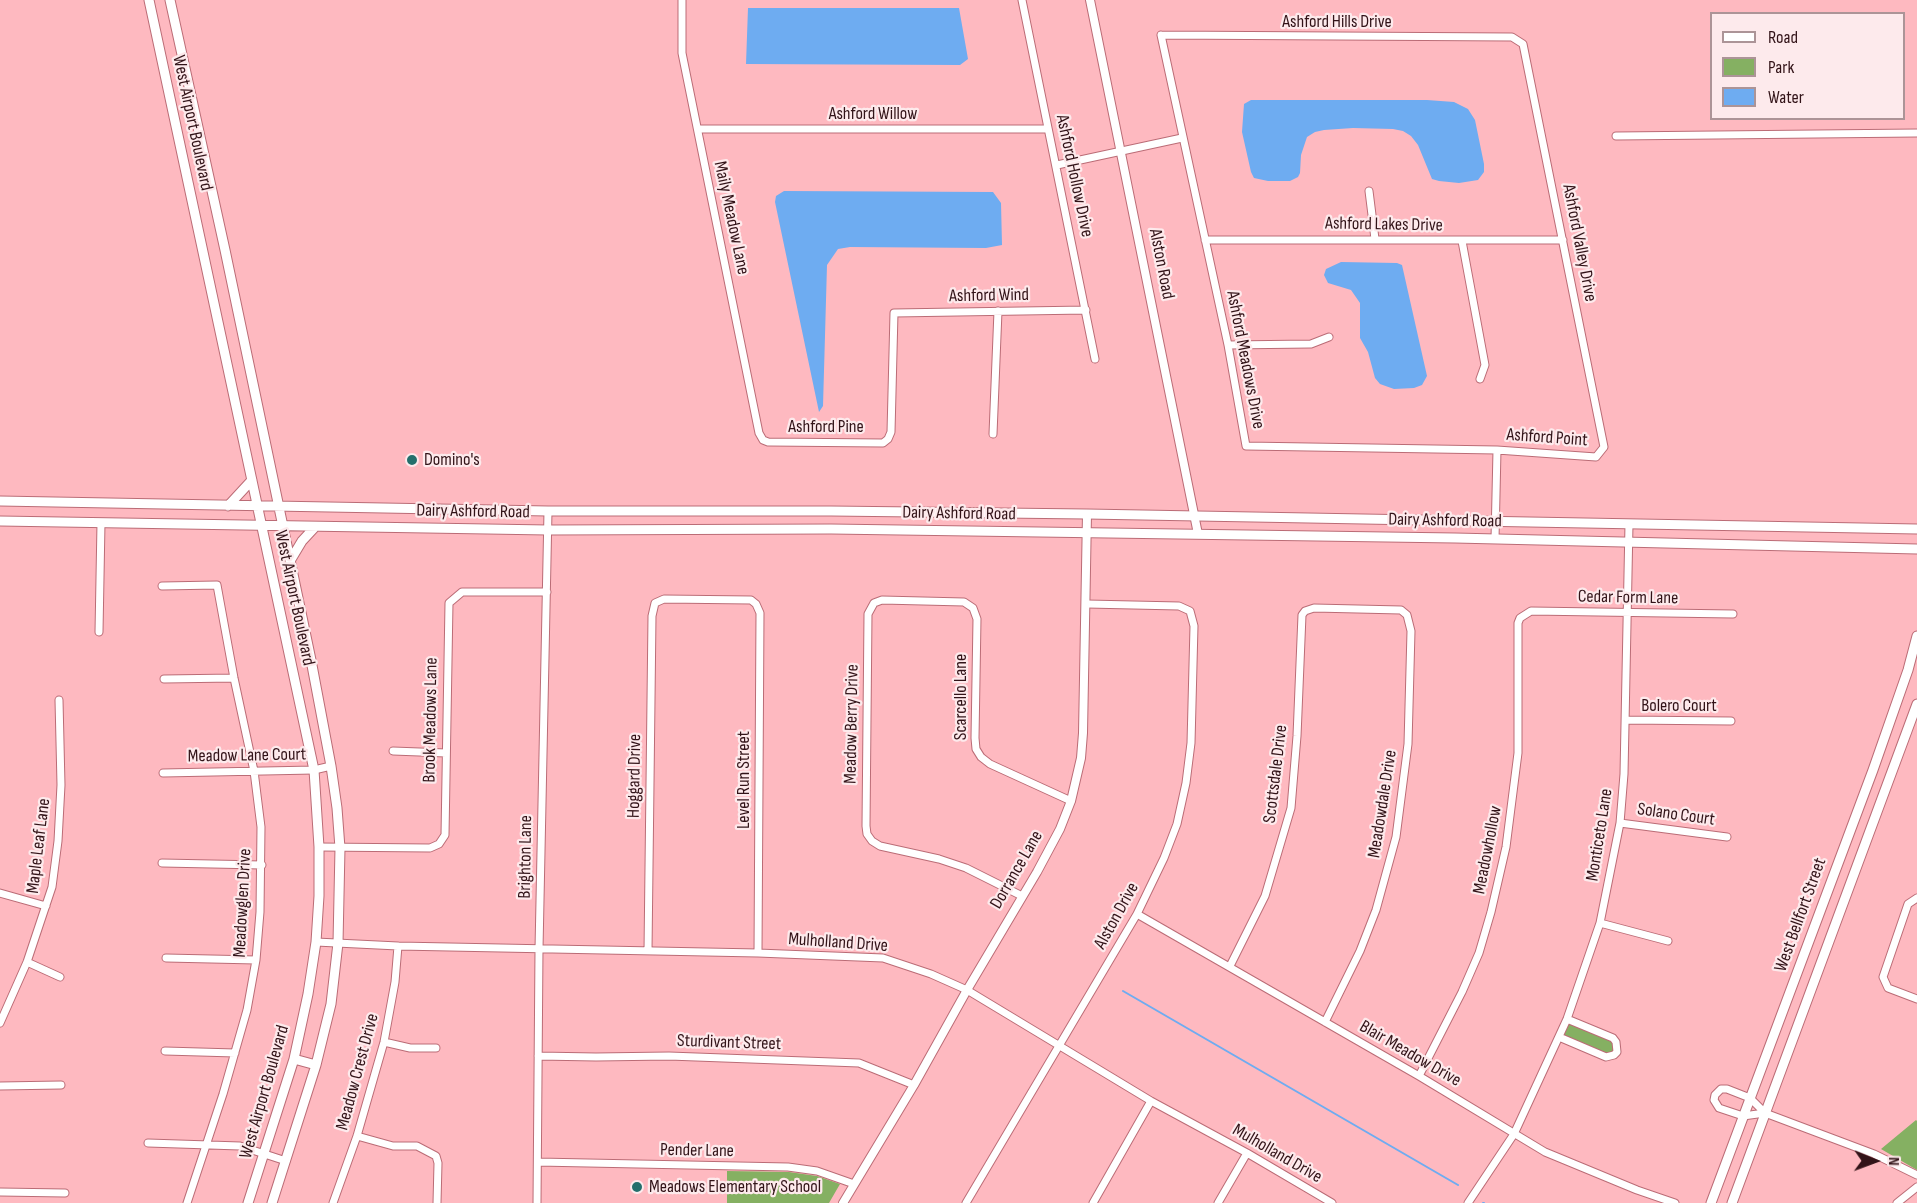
<!DOCTYPE html>
<html>
<head>
<meta charset="utf-8">
<style>
  body { margin:0 }
  #map { position:relative; width:1917px; height:1203px; overflow:hidden; background:#feb9c0; font-family:"Sofia Sans Condensed",sans-serif }
  canvas { display:block }
  .legend { position:absolute; left:1710px; top:12px; width:195px; height:108px; box-sizing:border-box; background:#fdeaec; border:2px solid #ac9497; margin:0; padding:8px 10px; list-style:none; font-size:18px; color:#321318 }
  .legend li { display:flex; align-items:center; gap:12px; height:30px }
  .legend b { width:30px; border:2px solid #ac9497 }
  .north { position:absolute; left:1845px; top:1131px; width:60px; height:60px; -webkit-text-stroke:4px #fdeaec; paint-order:stroke; rotate:91deg; font-size:16px; font-weight:700; line-height:24px; text-align:center; color:#321318 }
  .north::after { content:''; display:block; margin:auto; width:21px; height:27px; background:#321318; clip-path:polygon(50% 0,100% 100%,50% 72%,0 100%) }
</style>
</head>
<body>
<div id="map">
<canvas width="1917" height="1203"></canvas>
<ul class="legend">
<li><b style="height:8px;background:#fff"></b>Road</li>
<li><b style="height:16px;background:#85b062"></b>Park</li>
<li><b style="height:16px;background:#6eacf1"></b>Water</li>
</ul>
<div class="north">N</div>
</div>
<script>
const context = document.querySelector('canvas').getContext('2d');
context.lineJoin = 'round';
function paint(path, color) {
  context.fillStyle = color;
  context.fill(path, 'evenodd');
}
function shape(rows) {
  const path = new Path2D();
  for (const r of rows) {
    path.moveTo(r[0], r[1]);
    for (let i = 2; i < r.length; i += 2) path.lineTo(r[i], r[i + 1]);
  }
  return path;
}
function trace(path, color, width, dash) {
  context.strokeStyle = color;
  context.lineWidth = width;
  context.lineCap = dash ? 'butt' : 'round';
  context.setLineDash(dash || []);
  context.stroke(path);
}
function write(font, color, halo, rows, align = 'center') {
  context.font = font + ' "Sofia Sans Condensed",sans-serif';
  context.lineWidth = 4.5;
  context.setLineDash([]);
  context.textBaseline = 'middle';
  context.strokeStyle = halo;
  context.fillStyle = color;
  for (const [text, x, y, turn = 0] of rows) {
    context.save();
    context.translate(x, y);
    context.rotate((+turn || 0) * Math.PI / 180);
    context.textAlign = isNaN(turn) ? turn : align;
    if (halo) context.strokeText(text, 0, 0);
    context.fillText(text, 0, 0);
    context.restore();
  }
}
paint(shape([
  [1568,1020,1612,1039,1617,1047,1610,1056,1560,1037],
  [1916,1120,1917,1121,1917,1170,1881,1149],
  [727,1171,789,1172,817,1176,840,1184,829,1203,727,1203]
]), '#85b062');
paint(shape([
  [748,8,959,8,968,59,960,65,746,64],
  [1251,100,1427,100,1454,102,1468,109,1475,120,1484,164,1484,172,1478,180,1459,183,1439,181,1432,179,1418,145,1411,136,1403,131,1393,129,1353,128,1324,130,1315,132,1307,137,1301,155,1300,173,1298,177,1290,181,1268,181,1254,178,1251,172,1242,132,1244,104],
  [784,191,993,192,1001,203,1002,245,986,248,850,247,838,249,827,265,823,406,819,412,775,202,776,196],
  [1341,262,1397,263,1402,265,1427,376,1422,385,1414,388,1394,389,1380,384,1375,378,1368,352,1360,338,1360,303,1351,290,1328,283,1324,275,1326,269]
]), '#6eacf1');
trace(shape([
  [1123,991,1458,1185],
  [1483,1203,1484,1203]
]), '#6eacf1', 2);
const minor = shape([
  [682,0,682,53,759,433,763,440,768,442,883,443,888,439,891,432,894,313,1086,310],
  [1022,0,1095,359],
  [1161,35,1512,37,1523,44,1604,447,1596,457,1497,450,1246,446,1228,345,1161,35],
  [698,129,1048,129],
  [1616,136,1917,133],
  [1057,165,1182,138],
  [1369,191,1375,239],
  [1205,240,1563,240],
  [1462,241,1485,365,1480,379],
  [1228,345,1311,344,1329,337],
  [993,434,998,311],
  [1495,539,1497,450],
  [162,586,217,585,234,678,254,771,261,827,260,912,256,960,247,1010,223,1094,187,1203],
  [99,632,101,523],
  [164,679,234,678],
  [1626,720,1731,721],
  [393,751,446,753],
  [163,773,314,770,331,766],
  [1620,823,1727,837],
  [319,847,430,848,439,844,445,835,449,603,462,592,547,592],
  [162,863,262,865],
  [0,893,46,906],
  [1022,896,966,868,939,859,880,846,872,841,867,834,866,826,868,614,874,603,882,600,964,602,973,608,977,619,975,738,976,749,981,757,990,764,1071,801],
  [1917,898,1908,904,1883,977,1888,988,1917,999],
  [1137,914,1419,1076,1545,1152,1637,1190,1675,1203],
  [1600,923,1668,941],
  [316,942,398,946,758,953,883,958,931,974,967,990,1151,1101,1247,1153,1332,1203],
  [648,951,652,616,655,603,664,599,751,600,756,604,760,613,758,953],
  [166,958,256,960],
  [27,962,60,977],
  [1230,966,1265,896,1291,808,1297,736,1302,615,1305,611,1314,608,1401,610,1407,615,1411,631,1408,744,1396,837,1376,910,1360,951,1325,1022],
  [0,1023,27,962,52,887,58,841,61,785,59,700],
  [1559,1037,1606,1057,1614,1055,1617,1052,1616,1042,1613,1038,1567,1019],
  [384,1042,410,1048,436,1048],
  [165,1051,235,1053],
  [538,1056,596,1057,669,1056,859,1063,914,1085],
  [1419,1076,1462,992,1479,953,1491,912,1506,847,1518,753,1518,623,1520,618,1531,611,1733,614],
  [0,1086,61,1085],
  [1765,1113,1743,1116,1719,1108,1714,1100,1715,1095,1721,1089,1727,1089,1750,1098,1765,1113,1874,1154,1917,1175],
  [357,1136,393,1146,417,1146,436,1156,438,1163,437,1203],
  [148,1143,240,1146,286,1161],
  [538,1162,788,1167,817,1171,854,1184],
  [0,1192,65,1193],
  [333,1203,357,1136,384,1042,395,982,398,946],
  [537,1203,539,949,548,511],
  [966,1203,1137,914,1164,858,1177,824,1186,783,1191,743,1194,626,1190,611,1179,606,1087,604],
  [1093,1203,1151,1101],
  [1218,1203,1247,1153],
  [1468,1203,1514,1134,1567,1019,1600,923,1620,823,1624,774,1629,524],
  [1897,1203,1917,1187]
]);
const tertiary = shape([
  [1090,0,1198,534],
  [843,1203,914,1085,967,990,1037,872,1060,829,1071,801,1081,758,1083,733,1087,514]
]);
const secondary = shape([
  [149,0,314,770,319,847,319,896,316,942,308,994,294,1059,248,1203],
  [170,0,225,250,311,660,331,766,337,808,340,848,338,943,331,1004,316,1065,272,1203],
  [0,501,548,511,831,511,1087,514,1917,529],
  [228,506,252,480],
  [0,521,548,530,831,529,1455,538,1917,549],
  [290,561,302,541,315,527],
  [294,1059,316,1065],
  [1711,1203,1873,770,1908,670,1917,636],
  [1732,1203,1917,704]
]);
trace(minor, '#bb6c76', 9);
trace(tertiary, '#bb6c76', 10);
trace(secondary, '#bb6c76', 11);
trace(minor, '#fff', 7);
trace(tertiary, '#fff', 8);
trace(secondary, '#fff', 9);
for (const [x, y, r, color] of [
  [412,460,6,"#246f6c"],
  [637,1187,6,"#246f6c"]
]) {
  const dot = new Path2D();
  dot.arc(x, y, r, 0, 2 * Math.PI);
  context.fillStyle = color;
  context.fill(dot);
  trace(dot, '#fdeaec', 2);
}
write('18px', '#321318', '#fdeaec', [
  ["Ashford Hills Drive",1337,22],
  ["Ashford Willow",873,114],
  ["West Airport Boulevard",192,123,78],
  ["Ashford Hollow Drive",1074,176,78],
  ["Maily Meadow Lane",731,218,78],
  ["Ashford Lakes Drive",1384,225,1],
  ["Ashford Valley Drive",1579,243,79],
  ["Alston Road",1161,264,79],
  ["Ashford Wind",989,296,-1],
  ["Ashford Meadows Drive",1245,360,79],
  ["Ashford Pine",826,427],
  ["Ashford Point",1547,438,4],
  ["Dairy Ashford Road",473,512,1],
  ["Dairy Ashford Road",959,514,1],
  ["Dairy Ashford Road",1445,521,1],
  ["West Airport Boulevard",294,598,78],
  ["Cedar Form Lane",1628,598,1],
  ["Scarcello Lane",961,697,-90],
  ["Bolero Court",1679,706],
  ["Brook Meadows Lane",431,720,-89],
  ["Meadow Berry Drive",852,724,-89],
  ["Meadow Lane Court",247,756,-1],
  ["Scottsdale Drive",1276,774,-83],
  ["Hoggard Drive",635,776,-89],
  ["Level Run Street",744,780,-90],
  ["Meadowdale Drive",1383,804,-81],
  ["Solano Court",1676,815,8],
  ["Monticeto Lane",1600,835,-81],
  ["Maple Leaf Lane",39,846,-83],
  ["Meadowhollow",1488,850,-79],
  ["Brighton Lane",526,857,-89],
  ["Dorrance Lane",1017,870,-60],
  ["Meadowglen Drive",243,903,-87],
  ["West Bellfort Street",1801,915,-70],
  ["Alston Drive",1117,916,-61],
  ["Mulholland Drive",838,943,4],
  ["Sturdivant Street",729,1043,2],
  ["Blair Meadow Drive",1410,1054,30],
  ["Meadow Crest Drive",358,1072,-75],
  ["West Airport Boulevard",265,1092,-74],
  ["Pender Lane",697,1151,1],
  ["Mulholland Drive",1277,1154,30]
]);
write('18px', '#321318', '#fdeaec', [
  ["Domino's",424,460],
  ["Meadows Elementary School",649,1187]
], 'left');
</script>
</body>
</html>
